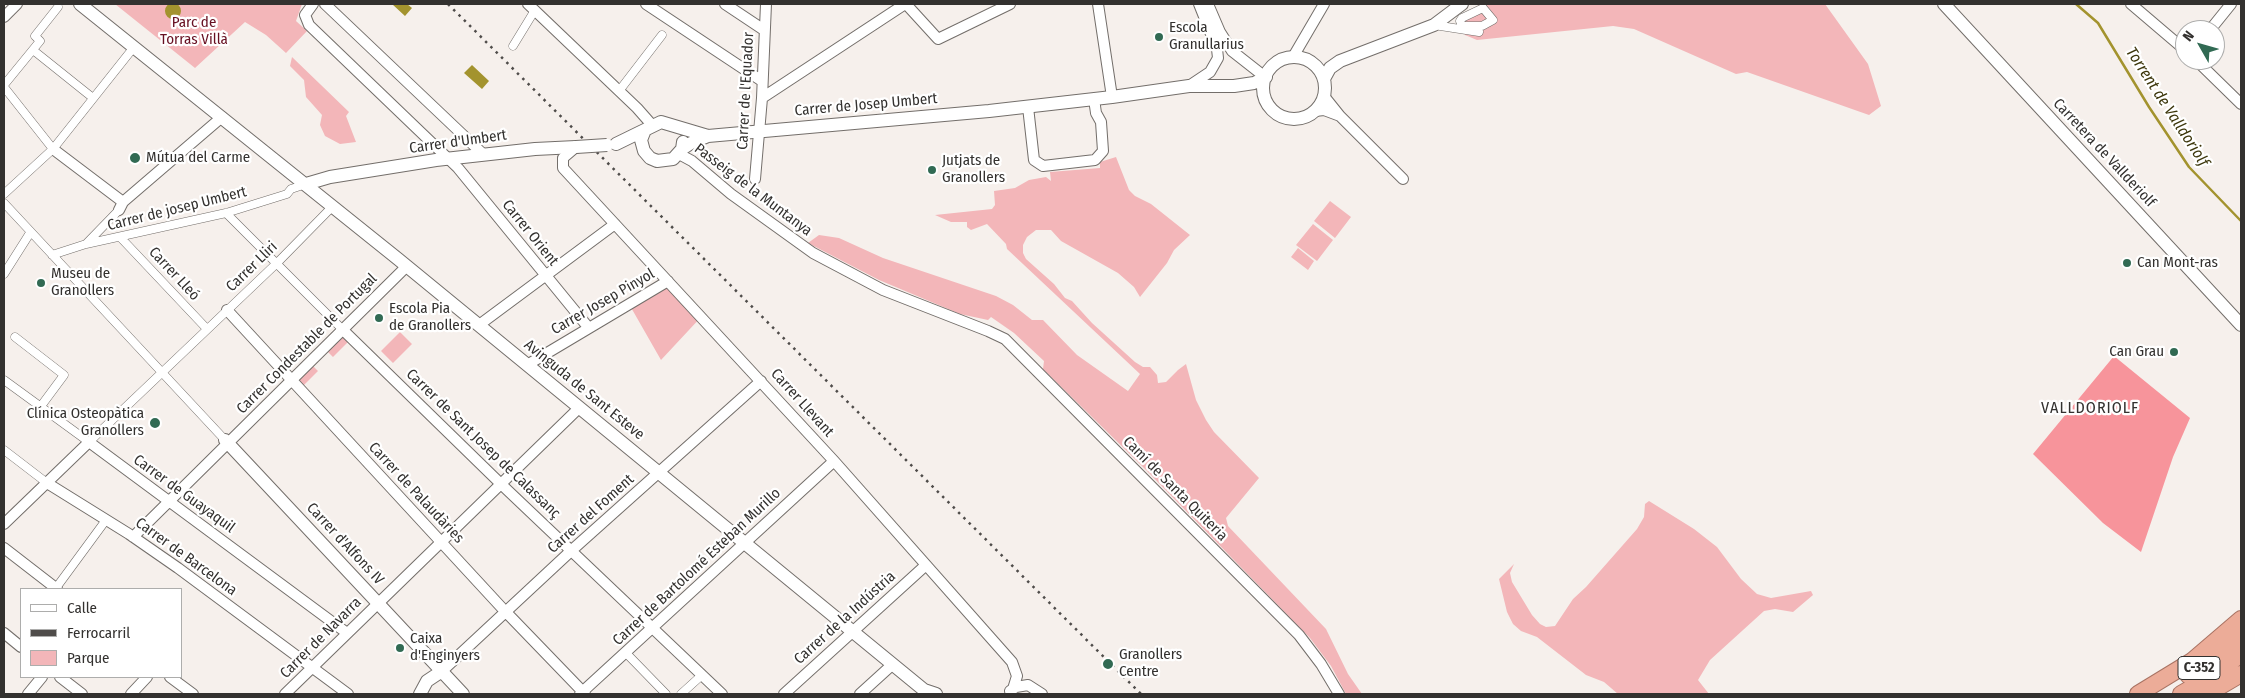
<!DOCTYPE html>
<html>
<head>
<meta charset="utf-8">
<style>
  body { margin:0 }
  #map { position:relative; width:2245px; height:698px; overflow:hidden; background:#f6f0ec; font-family:"Fira Sans Condensed",sans-serif }
  canvas { display:block }
  .frame { position:absolute; inset:0; border:5px solid #33312f; pointer-events:none }
  .legend { position:absolute; left:20px; top:588px; width:162px; height:90px; box-sizing:border-box; background:#fff; border:1px solid #adadac; margin:0; padding:6px 9px; list-style:none; font-size:15px; color:#33312f }
  .legend li { display:flex; align-items:center; gap:10px; height:25px }
  .legend b { width:25px; border:1px solid #adadac }
  .north { position:absolute; left:2175px; top:20px; width:50px; height:50px; box-sizing:border-box; background:#fff; border:1px solid #adadac; border-radius:50%; rotate:308deg; font-size:14px; font-weight:700; line-height:20px; text-align:center; color:#33312f }
  .north::after { content:''; display:block; margin:auto; width:18px; height:22px; background:#316a53; clip-path:polygon(50% 0,100% 100%,50% 72%,0 100%) }
</style>
</head>
<body>
<div id="map">
<canvas width="2245" height="698"></canvas>
<div class="frame"></div>
<ul class="legend">
<li><b style="height:6px;background:#fff"></b>Calle</li>
<li><b style="height:6px;background:#4f4c4a"></b>Ferrocarril</li>
<li><b style="height:14px;background:#f3b6b9"></b>Parque</li>
</ul>
<div class="north">N</div>
</div>
<script>
const context = document.querySelector('canvas').getContext('2d');
context.lineJoin = 'round';
function paint(path, color) {
  context.fillStyle = color;
  context.fill(path, 'evenodd');
}
function shape(rows) {
  const path = new Path2D();
  for (const r of rows) {
    if (r.length === 3) {
      path.moveTo(r[0] + r[2], r[1]);
      path.arc(r[0], r[1], r[2], 0, 2 * Math.PI);
      continue;
    }
    path.moveTo(r[0], r[1]);
    for (let i = 2; i < r.length; i += 2) path.lineTo(r[i], r[i + 1]);
  }
  return path;
}
function trace(path, color, width, dash) {
  context.strokeStyle = color;
  context.lineWidth = width;
  context.lineCap = dash ? 'butt' : 'round';
  context.setLineDash(dash || []);
  context.stroke(path);
}
function write(font, color, halo, rows, align = 'center') {
  context.font = font + ' "Fira Sans Condensed",sans-serif';
  context.lineWidth = 4.5;
  context.setLineDash([]);
  context.textBaseline = 'middle';
  context.strokeStyle = halo;
  context.fillStyle = color;
  for (const [text, x, y, turn = 0] of rows) {
    context.save();
    context.translate(x, y);
    context.rotate((+turn || 0) * Math.PI / 180);
    context.textAlign = isNaN(turn) ? turn : align;
    if (halo) context.strokeText(text, 0, 0);
    context.fillText(text, 0, 0);
    context.restore();
  }
}
paint(shape([
  [115,4,302,4,296,21,307,31,286,53,266,35,245,22,195,68],
  [1480,4,1825,4,1868,64,1881,106,1869,115,1747,72,1736,74,1634,29,1613,26,1477,40,1465,35,1461,24,1462,18],
  [292,57,349,112,346,116,356,142,340,144,325,136,320,125,322,115,306,97,304,80,290,66],
  [1116,157,1129,190,1135,196,1151,204,1190,235,1174,250,1167,263,1140,297,1134,287,1118,273,1061,241,1051,230,1036,230,1027,237,1023,245,1023,253,1026,259,1054,284,1065,298,1072,301,1092,323,1135,362,1143,367,1150,367,1157,375,1158,383,1166,382,1178,370,1186,364,1196,400,1206,420,1214,432,1259,478,1226,518,1228,526,1326,629,1348,674,1362,694,1346,694,1331,666,1310,638,1145,469,1043,369,1044,361,1014,333,991,317,988,320,960,314,879,280,808,243,819,235,839,238,883,258,996,296,1013,305,1032,320,1043,320,1077,355,1128,391,1140,374,1007,249,1006,244,987,224,971,230,967,227,967,222,951,222,935,215,992,209,995,205,994,191,1015,188,1029,180,1046,177,1051,181,1050,172,1100,168,1100,162],
  [1330,201,1351,217,1335,238,1314,221],
  [1313,224,1333,240,1317,261,1296,245],
  [1298,248,1314,261,1308,270,1291,257],
  [668,281,702,316,661,360,629,304],
  [400,332,412,344,393,363,381,351],
  [344,336,349,341,333,357,328,352],
  [313,366,318,371,302,387,297,382],
  [1649,501,1694,529,1717,547,1741,579,1757,594,1771,598,1811,591,1813,595,1793,612,1775,609,1764,611,1710,660,1698,680,1709,694,1618,694,1604,682,1586,675,1537,637,1521,631,1513,624,1507,612,1499,579,1514,564,1510,573,1512,582,1532,615,1540,624,1546,627,1555,626,1573,599,1586,587,1637,529,1644,517,1645,504]
]), '#f3b6b9');
paint(shape([
  [2114,356,2190,418,2173,457,2141,552,2103,523,2033,454]
]), '#f7949b');
paint(shape([
  [173,11,8],
  [392,4,407,4,412,8,405,16],
  [472,65,489,81,482,89,464,73]
]), '#a3932e');
trace(shape([
  [2076,4,2098,23,2149,107,2189,167,2241,221]
]), '#a3932e', 2.5);
const pedestrian = shape([
  [1483,8,1493,20,1482,26,1462,26,1460,21,1462,18,1483,8],
  [1434,25,1479,32],
  [513,46,535,10],
  [33,50,93,98],
  [4,85,40,41,35,36,58,7],
  [4,87,53,149],
  [619,91,662,35],
  [4,194,53,149,134,47],
  [4,203,225,440],
  [226,213,343,330],
  [121,238,207,329],
  [86,244,119,210],
  [52,255,86,244,226,213,287,194,291,189,306,184],
  [4,274,30,233],
  [15,337,64,375,41,406],
  [4,380,89,442,277,263,333,206],
  [4,450,47,483],
  [56,588,106,520],
  [626,653,666,694],
  [681,694,702,675]
]);
const minor = shape([
  [313,4,305,15,309,25,458,168,588,327],
  [325,4,484,155],
  [528,4,637,108,652,125],
  [646,4,762,81],
  [725,4,764,30],
  [906,4,938,39,1010,4],
  [1098,4,1112,97],
  [1208,4,1220,32,1232,51,1260,73,1267,75],
  [2131,4,2185,50],
  [4,17,17,4],
  [2210,30,2231,4],
  [1293,57,1324,4],
  [2196,60,2241,104],
  [1189,86,1210,72,1218,58,1217,49,1199,4],
  [1324,96,1340,116,1403,179],
  [762,98,905,4],
  [1028,107,1034,160,1043,166,1095,160,1103,151,1101,122,1096,113,1094,99],
  [1315,111,1324,110,1340,116],
  [576,147,563,158,563,168,834,461,1012,662,1017,676,1013,689],
  [53,149,123,202],
  [679,154,692,161,731,194,813,253,883,290,988,331,1005,339,1299,635,1321,664,1339,694],
  [755,179,762,98,766,4],
  [119,210,123,202,222,117],
  [227,310,502,608,585,694],
  [479,325,615,224],
  [343,330,502,485,722,694],
  [527,365,668,281],
  [47,483,129,534,178,568,348,694],
  [4,524,89,442,347,633],
  [133,537,407,266],
  [4,548,57,589],
  [4,633,21,647],
  [442,671,572,550,761,381],
  [60,677,82,694],
  [170,677,193,694],
  [1010,691,1016,687,1028,685,1042,694],
  [28,694,42,677],
  [131,694,147,677],
  [285,694,579,408],
  [580,694,834,461],
  [784,694,926,565],
  [860,694,893,664]
]);
const tertiary = shape([
  [80,4,398,259,924,690,936,694],
  [1944,4,2241,325],
  [1294,88,31],
  [1324,79,1330,68,1340,61,1434,25,1462,4],
  [645,130,641,140,644,151,650,158,657,161,673,159,682,149,683,142],
  [616,144,661,122,708,136],
  [682,149,691,143,708,136,989,111,1112,97,1189,86,1234,86,1254,83,1266,77],
  [306,184,330,177,436,160,535,149,576,147],
  [225,440,463,694],
  [420,694,427,681,442,671]
]);
const trunk = shape([
  [2188,675,2214,659,2241,637],
  [2138,694,2192,661,2241,619],
  [2181,694,2214,675,2241,654],
  [2207,694,2241,674]
]);
trace(pedestrian, '#736e6a', 9);
trace(minor, '#736e6a', 12);
trace(tertiary, '#736e6a', 14);
trace(trunk, '#a97363', 18);
trace(pedestrian, '#fff', 8);
trace(minor, '#fff', 10);
trace(tertiary, '#fff', 12);
trace(trunk, '#ecac98', 16);
trace(shape([
  [448,4,1141,694]
]), '#4f4c4a', 2.5, [2.5, 5]);
const tertiaryBridge = shape([
  [576,147,607,145]
]);
trace(tertiaryBridge, '#736e6a', 14, []);
trace(tertiaryBridge, '#fff', 12);
for (const [x, y, r, color] of [
  [1159,37,5,"#316a53"],
  [135,158,6,"#316a53"],
  [932,170,5,"#316a53"],
  [2127,263,5,"#316a53"],
  [41,283,5,"#316a53"],
  [379,318,5,"#316a53"],
  [2174,352,5,"#316a53"],
  [155,423,6,"#316a53"],
  [400,648,5,"#316a53"],
  [1108,664,6,"#316a53"]
]) {
  const dot = new Path2D();
  dot.arc(x, y, r, 0, 2 * Math.PI);
  context.fillStyle = color;
  context.fill(dot);
  trace(dot, '#fff', 2);
}
for (const [x, y, w] of [
  [2199,668,42]
]) {
  const box = new Path2D();
  box.roundRect(x - w / 2, y - 11.5, w, 23, 4);
  context.fillStyle = '#fff';
  context.fill(box);
  trace(box, '#33312f', 1);
}
write('bold 14px', '#33312f', null, [
  ["C-352",2199,668]
]);
write('15px', '#671022', '#fff', [
  ["Parc de",194,23],
  ["Torras Villà",194,40]
]);
write('15px', '#33312f', '#fff', [
  ["Escola",1169,28],
  ["Granullarius",1169,45],
  ["Mútua del Carme",146,158],
  ["Jutjats de",942,161],
  ["Granollers",942,178],
  ["Can Mont-ras",2137,263],
  ["Museu de",51,274],
  ["Granollers",51,291],
  ["Escola Pia",389,309],
  ["de Granollers",389,326],
  ["Can Grau",2164,352,"right"],
  ["Clínica Osteopàtica",144,414,"right"],
  ["Granollers",144,431,"right"],
  ["Caixa",410,639],
  ["d'Enginyers",410,656],
  ["Granollers",1119,655],
  ["Centre",1119,672]
], 'left');
write('15px', '#33312f', '#fff', [
  ["Carrer de l'Equador",746,91,-87],
  ["Carrer de Josep Umbert",866,105,-5],
  ["Carrer d'Umbert",458,142,-8],
  ["Carretera de Vallderiolf",2104,153,47],
  ["Passeig de la Muntanya",753,190,37],
  ["Carrer de josep Umbert",177,209,-14],
  ["Carrer Orient",530,233,51],
  ["Carrer Lliri",252,267,-44],
  ["Carrer Lleó",174,274,47],
  ["Carrer Josep Pinyol",603,302,-30],
  ["Carrer Condestable de Portugal",307,344,-45],
  ["Avinguda de Sant Esteve",584,390,39],
  ["Carrer Llevant",802,403,48],
  ["Carrer de Sant Josep de Calassanç",483,444,44],
  ["Camí de Santa Quiteria",1175,489,45],
  ["Carrer de Palaudàries",416,493,47],
  ["Carrer de Guayaquil",184,494,36],
  ["Carrer del Foment",591,514,-42],
  ["Carrer d'Alfons IV",345,544,47],
  ["Carrer de Barcelona",186,557,36],
  ["Carrer de Bartolomé Esteban Murillo",697,567,-43],
  ["Carrer de la Indústria",845,618,-42],
  ["Carrer de Navarra",321,638,-45]
]);
write('italic 16px', '#3d370c', '#fff', [
  ["Torrent de Valldoriolf",2167,107,57]
]);
context.letterSpacing = '1px';
write('16px', '#33312f', '#fff', [
  ["VALLDORIOLF",2090,409]
]);
context.letterSpacing = '0px';
</script>
</body>
</html>
